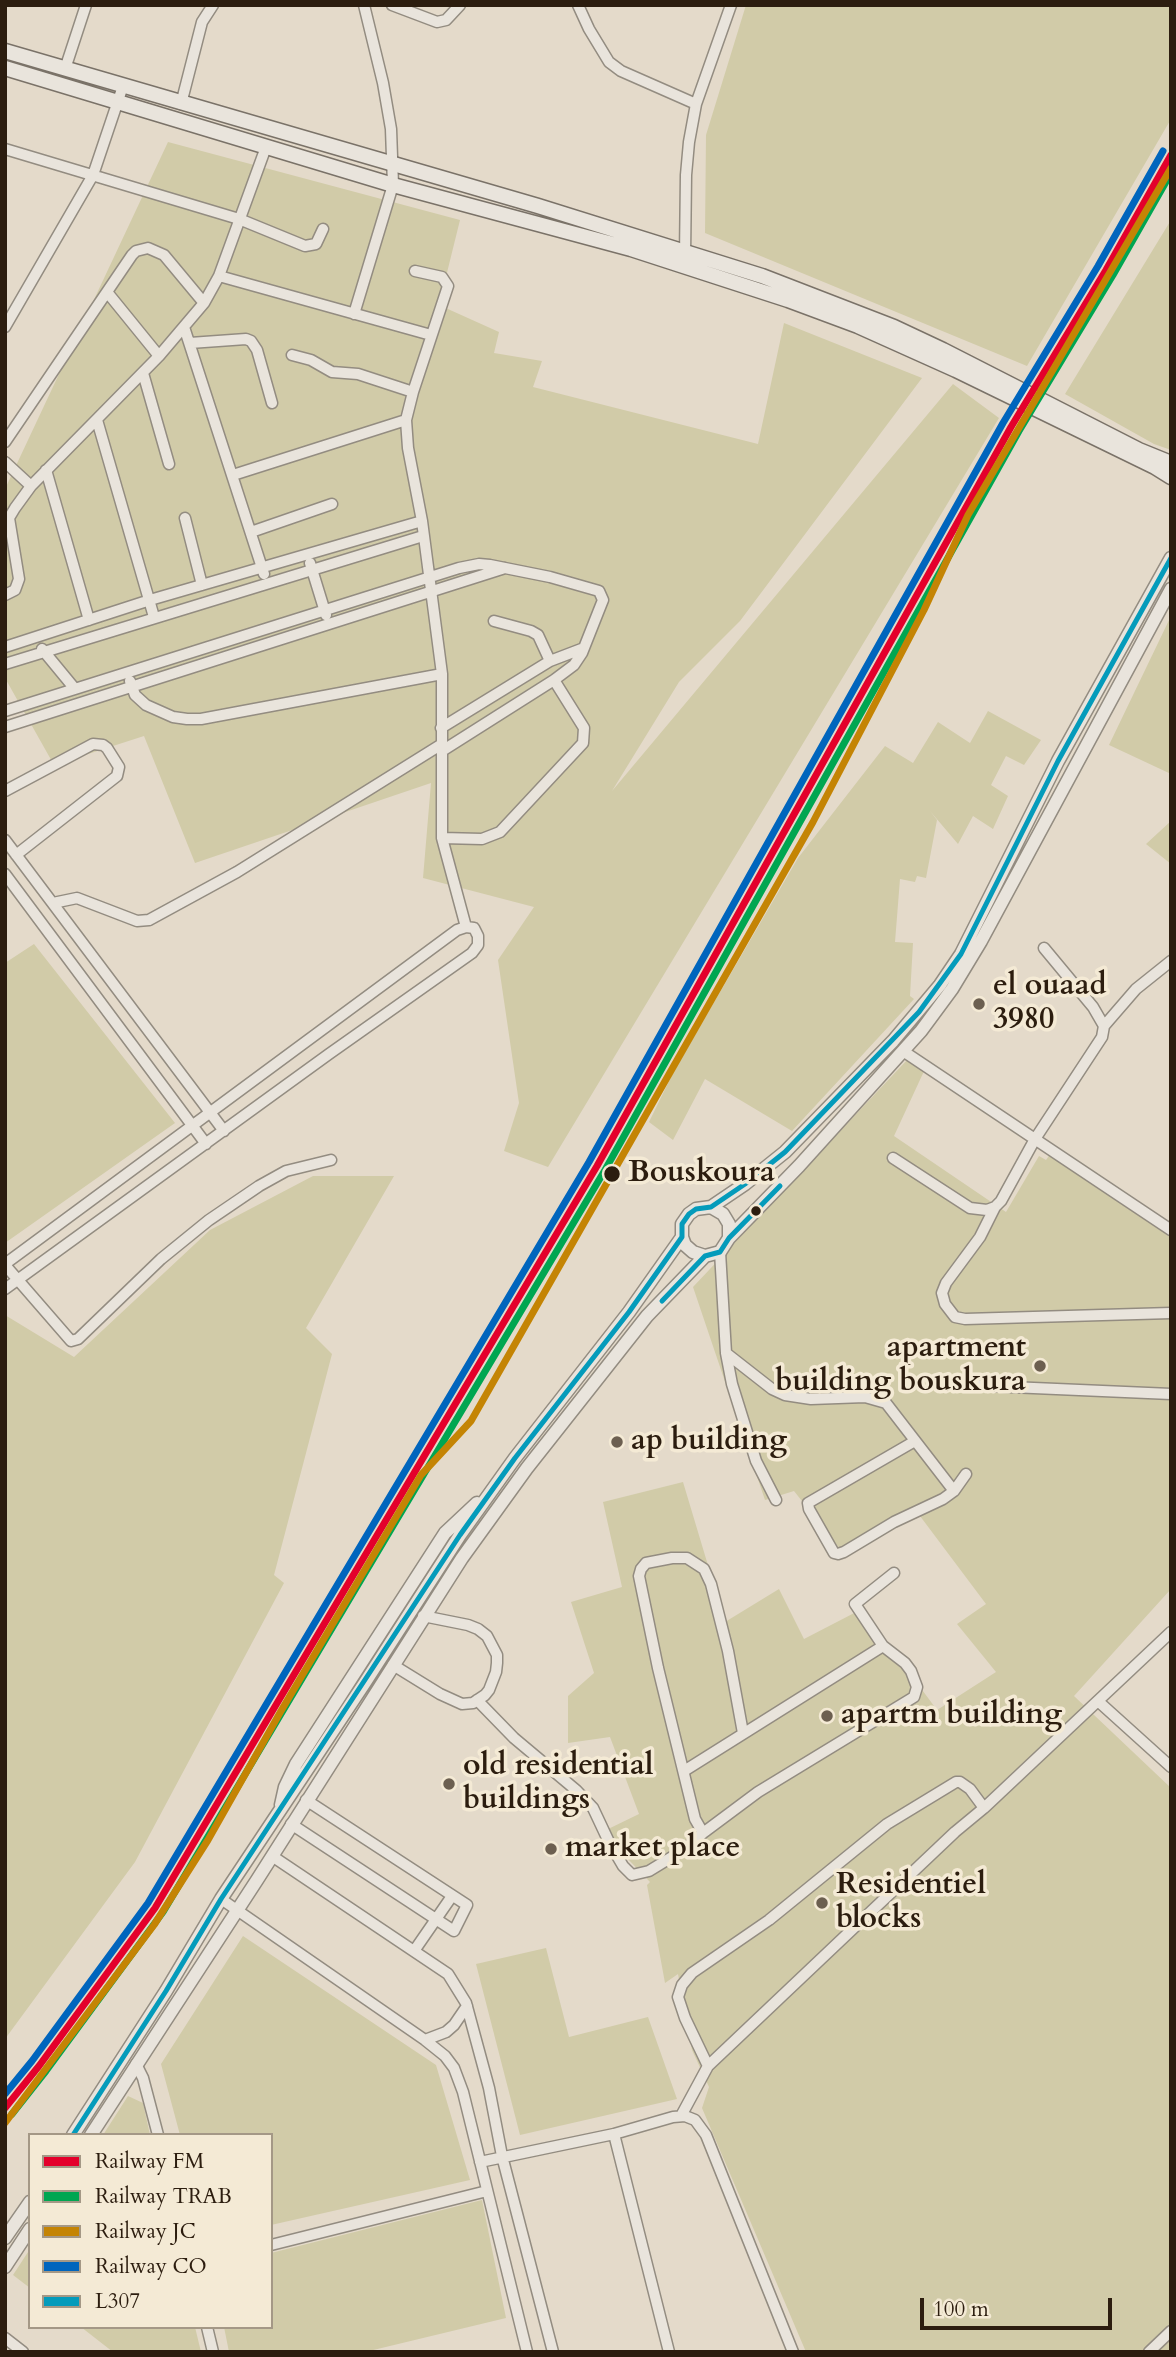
<!DOCTYPE html>
<html>
<head>
<meta charset="utf-8">
<style>
  body { margin:0 }
  #map { position:relative; width:1176px; height:2357px; overflow:hidden; background:#e4daca; font-family:Cardo,serif }
  canvas { display:block }
  .frame { position:absolute; inset:0; border:7px solid #2c1d0f; pointer-events:none }
  .legend { position:absolute; left:28px; top:2133px; width:245px; height:196px; box-sizing:border-box; background:#f4ead5; border:2px solid #a49886; margin:0; padding:9px 12px; list-style:none; font-size:21px; color:#2c1d0f }
  .legend li { display:flex; align-items:center; gap:14px; height:35px }
  .legend b { width:35px; border:2px solid #a49886 }
  .scale { position:absolute; left:920px; top:2298px; width:192px; height:32px; box-sizing:border-box; border:4px solid #2c1d0f; border-top:0; padding-left:9px; font-size:21px; line-height:24px; white-space:nowrap; color:#2c1d0f; -webkit-text-stroke:5px #f4ead5; paint-order:stroke }
</style>
</head>
<body>
<div id="map">
<canvas width="1176" height="2357"></canvas>
<div class="frame"></div>
<ul class="legend">
<li><b style="height:9px;background:#e4002b"></b>Railway FM</li>
<li><b style="height:9px;background:#00a651"></b>Railway TRAB</li>
<li><b style="height:9px;background:#c48404"></b>Railway JC</li>
<li><b style="height:9px;background:#0065bd"></b>Railway CO</li>
<li><b style="height:9px;background:#049bbb"></b>L307</li>
</ul>
<div class="scale">100 m</div>
</div>
<script>
const context = document.querySelector('canvas').getContext('2d');
context.lineJoin = 'round';
function paint(path, color) {
  context.fillStyle = color;
  context.fill(path, 'evenodd');
}
function shape(rows) {
  const path = new Path2D();
  for (const r of rows) {
    path.moveTo(r[0], r[1]);
    for (let i = 2; i < r.length; i += 2) path.lineTo(r[i], r[i + 1]);
  }
  return path;
}
function trace(path, color, width, dash) {
  context.strokeStyle = color;
  context.lineWidth = width;
  context.lineCap = dash ? 'butt' : 'round';
  context.setLineDash(dash || []);
  context.stroke(path);
}
function write(font, color, halo, rows, align = 'center') {
  context.font = font + ' Cardo,serif';
  context.lineWidth = 7;
  context.setLineDash([]);
  context.textBaseline = 'middle';
  context.strokeStyle = halo;
  context.fillStyle = color;
  for (const [text, x, y, turn = 0] of rows) {
    context.save();
    context.translate(x, y);
    context.rotate((+turn || 0) * Math.PI / 180);
    context.textAlign = isNaN(turn) ? turn : align;
    if (halo) context.strokeText(text, 0, 0);
    context.fillText(text, 0, 0);
    context.restore();
  }
}
paint(shape([
  [746,5,1171,5,1171,119,1027,366,705,233,706,135],
  [168,142,460,220,439,305,499,332,494,353,542,361,533,387,758,444,784,323,922,378,740,621,679,682,612,791,953,384,999,418,548,1167,504,1151,519,1103,498,960,534,907,423,878,431,783,195,863,144,736,54,765,5,678,5,489],
  [1171,220,1171,450,1154,444,1065,394],
  [1171,616,1171,774,1109,745],
  [988,711,1041,740,1024,765,1006,756,991,785,1008,796,993,829,973,816,958,844,930,811,937,820,926,878,917,876,915,882,900,879,895,942,913,943,910,996,914,999,792,1131,705,1079,673,1140,649,1122,673,1073,798,858,885,746,913,763,938,722,970,743],
  [1171,821,1171,864,1146,844],
  [34,944,175,1123,5,1243,5,963],
  [908,1059,925,1069,894,1136,1006,1212,1039,1156,1046,1160,1053,1150,1171,1237,1171,1589,1074,1696,1171,1788,1171,2352,806,2352,702,2108,709,2087,692,2050,678,1974,665,1983,647,1885,650,1882,602,1832,639,1814,610,1737,568,1743,568,1696,594,1673,571,1602,622,1587,603,1502,683,1482,725,1622,779,1589,804,1639,862,1609,937,1710,996,1672,957,1624,986,1604,917,1512,844,1554,794,1491,765,1500,693,1287],
  [313,1176,394,1176,306,1328,332,1354,274,1575,284,1583,135,1862,5,2039,5,1315,74,1357,210,1230],
  [243,1936,436,2065,470,2180,271,2225,271,2135,180,2135,161,2064],
  [546,1948,569,2037,648,2017,677,2099,520,2135,476,1964],
  [128,2096,143,2103,150,2135,103,2135],
  [482,2200,506,2318,365,2352,229,2352,224,2327,271,2327,271,2253],
  [30,2249,30,2288,13,2275],
  [81,2327,195,2327,201,2352,113,2352]
]), '#d1cba8');
const minor = shape([
  [392,5,437,22,446,20,460,5],
  [578,5,589,29,609,62,621,71,696,104],
  [65,69,86,5],
  [181,104,202,22,213,5],
  [5,149,239,219,305,246,316,244,323,229],
  [685,256,686,175,689,142,696,104,731,5],
  [415,271,442,277,448,286,413,392,406,420,408,448,422,521,442,674,442,838,466,927],
  [219,276,431,335],
  [107,292,159,356],
  [354,314,393,185,391,129,383,83,364,5],
  [5,327,93,175,123,86],
  [184,327,264,574],
  [190,343,246,339,251,341,257,350,272,403],
  [292,355,311,360,332,372,358,374,413,392],
  [143,373,169,464],
  [97,420,154,617],
  [5,442,132,255,136,251,148,248,164,255,204,303],
  [5,462,31,486],
  [46,470,89,620],
  [233,475,406,420],
  [185,518,202,585],
  [251,532,332,504],
  [310,563,326,615],
  [5,595,15,590,19,579,9,518,15,508,31,486,159,356,204,303,219,276,266,147],
  [494,621,531,631,538,635,550,661],
  [5,647,150,600,422,521],
  [42,649,75,689],
  [5,664,423,536],
  [130,681,135,695,146,705,173,717,187,719,201,719,442,674],
  [5,711,459,568,479,564,490,565,550,577,599,591,603,600,601,605,582,653,574,665,554,680,442,751],
  [5,727,505,568],
  [441,728,550,661,584,648],
  [5,791,93,744,103,745,107,748,119,767,117,776,16,855],
  [442,838,482,839,500,832,583,743,584,728,554,680],
  [5,840,224,1131],
  [5,874,206,1144],
  [53,903,77,898,137,921,149,920,237,872,442,744],
  [1044,948,1093,1007,1104,1026],
  [903,1051,1171,1230],
  [893,1158,970,1208,987,1210,995,1207,1001,1201,1035,1139,1102,1037,1104,1026,1136,989,1171,961],
  [995,1207,980,1237,946,1283,942,1293,945,1304,955,1317,965,1319,1171,1313],
  [720,1252,726,1353,732,1384,756,1461,776,1500],
  [5,1264,457,930,466,927,474,928,478,936,478,945,472,953,329,1054,5,1289],
  [5,1265,71,1341,78,1339,161,1259,209,1220,259,1186,286,1171,331,1160],
  [726,1353,772,1389,785,1395,811,1399,865,1397,886,1403,954,1491],
  [942,1384,1171,1394],
  [915,1441,808,1503,809,1509,834,1553,838,1554,844,1552,894,1522,943,1499,954,1491,966,1474],
  [393,1665,440,1694,462,1704,473,1703,485,1695,489,1690,496,1672,497,1663,497,1655,487,1636,478,1629,468,1625,423,1616],
  [477,1700,514,1738,576,1790,593,1808,609,1842,623,1866,632,1875,649,1871,685,1849,703,1833,695,1819,658,1668,639,1576,641,1569,646,1563,672,1558,687,1558,704,1569,711,1584,728,1651,743,1733],
  [1099,1702,1171,1767],
  [684,1771,883,1646],
  [984,1808,1171,1632],
  [291,1824,454,1931,467,1905,306,1800],
  [703,1833,758,1792,914,1697,917,1687,911,1671,905,1663,883,1646,855,1604,894,1573],
  [272,1856,448,1974,466,2003,489,2088,502,2156,553,2352],
  [221,1899,425,2040,445,2056,454,2068,463,2092,527,2352],
  [414,1951,452,1896],
  [425,2040,446,2032,454,2025,467,2006],
  [136,2064,143,2078,158,2135],
  [681,2116,708,2066,955,1832,984,1808,970,1789,960,1782,956,1782,887,1824,769,1920,692,1973,682,1985,678,1997,685,2018,708,2066],
  [614,2134,669,2352],
  [480,2162,614,2134,673,2117,685,2116,695,2120,706,2135,793,2352],
  [271,2245,487,2191],
  [207,2327,213,2352],
  [5,2338,23,2352],
  [1149,2352,1171,2331]
]);
const tertiary = shape([
  [711,1207,745,1184,785,1152,893,1041,940,985,961,954,1058,761,1171,558],
  [729,1238,729,1224,723,1214,711,1207,696,1209,689,1214,682,1224,682,1237,685,1245,693,1252,705,1256,720,1252,729,1238,799,1166,921,1031,952,989,981,941,1171,589],
  [281,1805,285,1787,296,1764,445,1533,477,1503],
  [73,2135,166,1991,221,1899,364,1684,460,1535,515,1458,629,1312,682,1237],
  [91,2135,257,1880,462,1558,527,1468,647,1316,705,1256],
  [5,2238,30,2202],
  [5,2267,30,2229]
]);
const secondary = shape([
  [5,51,538,206,762,276,894,327,943,350,1139,450,1171,463],
  [5,68,393,185,631,249,788,300,858,326,956,370,1155,467,1171,477]
]);
trace(minor, '#938c81', 13);
trace(tertiary, '#938c81', 15);
trace(secondary, '#7a7268', 17);
trace(minor, '#e9e4dc', 10);
trace(tertiary, '#e9e4dc', 12);
trace(secondary, '#e9e4dc', 14);
trace(shape([
  [662,1301,705,1256,720,1252,729,1238,780,1186],
  [73,2135,166,1991,221,1899,460,1535,515,1458,629,1312,682,1237,682,1224,689,1214,696,1209,711,1207,745,1184,785,1152,919,1012,961,954,1058,761,1171,558]
]), '#049bbb', 5);
trace(shape([
  [5,2108,39,2066,155,1908,597,1166,1011,427,1106,270,1171,155]
]), '#e4002b', 7);
trace(shape([
  [12,2114,46,2071,163,1912,605,1170,1019,431,1113,275,1171,173]
]), '#00a651', 7);
trace(shape([
  [5,2123,154,1925,208,1840,281,1711,421,1475,471,1421,813,822,924,610,968,515,1171,168]
]), '#c48404', 7);
trace(shape([
  [5,2094,32,2061,148,1903,589,1162,1003,423,1098,266,1163,151]
]), '#0065bd', 7);
for (const [x, y, r, color] of [
  [979,1004,7,"#6c5f50"],
  [612,1174,9,"#2c1d0f"],
  [756,1211,6,"#2c1d0f"],
  [1040,1366,7,"#6c5f50"],
  [617,1442,7,"#6c5f50"],
  [827,1716,7,"#6c5f50"],
  [449,1784,7,"#6c5f50"],
  [551,1849,7,"#6c5f50"],
  [822,1903,7,"#6c5f50"]
]) {
  const dot = new Path2D();
  dot.arc(x, y, r, 0, 2 * Math.PI);
  context.fillStyle = color;
  context.fill(dot);
  trace(dot, '#f4ead5', 2.5);
}
write('bold 30px', '#2c1d0f', '#f4ead5', [
  ["el ouaad",993,987],
  ["3980",993,1021],
  ["apartment",1026,1349,"right"],
  ["building bouskura",1026,1383,"right"],
  ["ap building",631,1442],
  ["apartm building",841,1716],
  ["old residential",463,1767],
  ["buildings",463,1801],
  ["market place",565,1849],
  ["Residentiel",836,1886],
  ["blocks",836,1920]
], 'left');
write('bold 30px', '#2c1d0f', '#f4ead5', [
  ["Bouskoura",628,1174]
], 'left');
</script>
</body>
</html>
